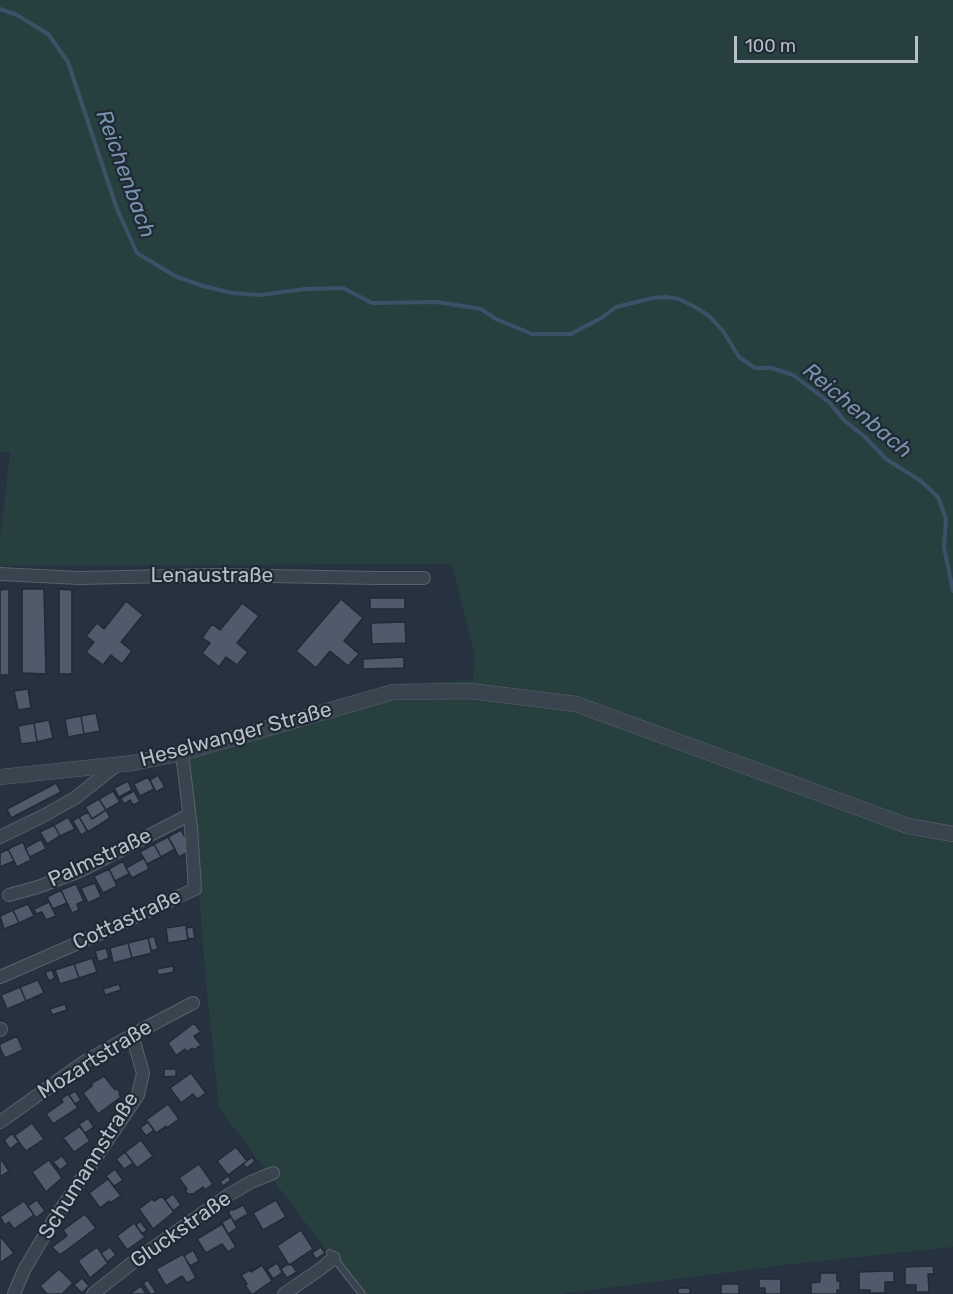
<!DOCTYPE html>
<html>
<head>
<meta charset="utf-8">
<style>
  body { margin:0 }
  #map { position:relative; width:953px; height:1294px; overflow:hidden; background:#26323f; font-family:Rubik,sans-serif }
  canvas { display:block }
  .scale { position:absolute; left:734px; top:36px; width:184px; height:27px; box-sizing:border-box; border:3px solid #b7bfca; border-top:0; padding-left:8px; font-size:18px; line-height:21px; white-space:nowrap; color:#b7bfca; -webkit-text-stroke:4px #1f2934; paint-order:stroke }
</style>
</head>
<body>
<div id="map">
<canvas width="953" height="1294"></canvas>
<div class="scale">100 m</div>
</div>
<script>
const context = document.querySelector('canvas').getContext('2d');
context.lineJoin = 'round';
function paint(path, color) {
  context.fillStyle = color;
  context.fill(path, 'evenodd');
}
function shape(rows) {
  const path = new Path2D();
  for (const r of rows) {
    path.moveTo(r[0], r[1]);
    for (let i = 2; i < r.length; i += 2) path.lineTo(r[i], r[i + 1]);
  }
  return path;
}
function trace(path, color, width, dash) {
  context.strokeStyle = color;
  context.lineWidth = width;
  context.lineCap = dash ? 'butt' : 'round';
  context.setLineDash(dash || []);
  context.stroke(path);
}
function write(font, color, halo, rows, align = 'center') {
  context.font = font + ' Rubik,sans-serif';
  context.lineWidth = 4.5;
  context.setLineDash([]);
  context.textBaseline = 'middle';
  context.strokeStyle = halo;
  context.fillStyle = color;
  for (const [text, x, y, turn = 0] of rows) {
    context.save();
    context.translate(x, y);
    context.rotate((+turn || 0) * Math.PI / 180);
    context.textAlign = isNaN(turn) ? turn : align;
    if (halo) context.strokeText(text, 0, 0);
    context.fillText(text, 0, 0);
    context.restore();
  }
}
paint(shape([
  [0,0,953,0,953,1247,784,1265,561,1294,359,1294,219,1108,206,982,187,742,393,685,473,680,475,658,452,564,0,566,0,537,10,453,0,452]
]), '#283f40');
trace(shape([
  [0,9,17,15,48,34,68,62,117,209,137,253,175,276,203,286,232,293,260,295,305,289,343,288,372,303,437,302,481,309,496,319,532,334,571,334,603,317,616,307,653,298,666,297,679,299,695,307,709,316,723,331,739,357,755,368,772,368,793,375,829,402,845,421,865,437,886,459,921,481,938,497,946,519,944,547,953,591]
]), '#3c5168', 4);
const building = shape([
  [9,589,9,675,0,675,0,590,9,589],
  [22,589,44,589,46,674,22,673,22,589],
  [59,589,72,590,72,674,59,674,59,589],
  [370,598,405,598,405,609,370,609,370,598],
  [341,599,363,618,344,641,359,654,348,666,330,651,316,668,296,651,341,599],
  [126,601,143,615,121,642,132,651,122,664,111,655,103,665,86,652,94,642,86,636,97,623,104,629,126,601],
  [242,603,259,616,237,643,248,652,237,665,226,657,219,667,202,653,210,643,202,638,212,624,220,630,242,603],
  [405,622,406,643,372,644,371,623,405,622],
  [404,657,404,668,363,669,363,659,404,657],
  [28,689,31,708,18,710,14,691,28,689],
  [96,713,100,731,84,734,81,716,96,713],
  [81,716,84,734,68,737,65,719,81,716],
  [49,720,53,738,37,742,34,723,49,720],
  [34,723,37,742,21,744,18,726,34,723],
  [158,775,165,787,156,792,150,780,158,775],
  [148,777,154,789,140,796,134,784,148,777],
  [128,781,132,790,119,797,114,788,128,781],
  [56,783,61,792,11,818,7,809,56,783],
  [113,791,120,802,106,810,99,799,113,791],
  [134,791,140,802,133,805,130,800,124,804,121,798,134,791],
  [99,799,106,810,92,819,85,807,99,799],
  [106,810,110,818,88,832,79,817,88,812,92,819,106,810],
  [68,817,75,829,60,836,54,825,68,817],
  [79,817,87,831,81,835,73,821,79,817],
  [54,825,60,836,47,844,40,832,54,825],
  [181,830,188,842,188,852,179,857,168,837,181,830],
  [168,837,175,849,161,857,154,844,168,837],
  [41,839,46,849,30,857,25,848,41,839],
  [23,842,31,860,17,867,8,849,23,842],
  [154,844,161,857,147,864,140,852,154,844],
  [8,849,14,861,0,867,0,853,8,849],
  [144,858,149,869,132,878,126,868,144,858],
  [123,861,129,874,115,881,109,869,123,861],
  [109,869,117,886,103,893,94,876,109,869],
  [95,883,101,897,88,903,81,888,95,883],
  [76,884,84,901,77,904,79,910,72,913,61,890,76,884],
  [61,890,67,903,53,909,47,897,61,890],
  [49,902,56,916,46,920,42,912,36,914,34,909,49,902],
  [28,904,34,916,19,923,13,910,28,904],
  [13,910,19,923,4,929,0,916,13,910],
  [186,925,188,940,168,943,166,928,186,925],
  [193,927,195,938,188,939,186,928,193,927],
  [154,936,158,949,151,951,148,938,154,936],
  [148,938,152,953,132,958,128,943,148,938],
  [128,943,132,958,113,963,110,948,128,943],
  [106,948,109,958,98,962,95,951,106,948],
  [92,958,97,972,79,978,74,964,92,958],
  [74,964,79,978,60,984,55,970,74,964],
  [173,966,174,972,158,975,157,969,173,966],
  [52,970,55,978,49,981,45,972,52,970],
  [38,980,44,993,26,1001,20,987,38,980],
  [119,984,121,990,105,995,103,989,119,984],
  [20,987,26,1001,7,1009,1,995,20,987],
  [65,1004,67,1010,52,1015,50,1009,65,1004],
  [194,1023,201,1032,194,1036,201,1045,194,1050,192,1048,187,1052,185,1049,177,1055,175,1054,168,1043,194,1023],
  [17,1036,23,1050,5,1058,0,1048,0,1044,17,1036],
  [164,1069,176,1069,176,1076,164,1077,164,1069],
  [191,1073,206,1093,197,1099,193,1094,181,1103,170,1088,191,1073],
  [104,1076,115,1090,117,1088,120,1093,119,1094,121,1097,98,1114,83,1093,92,1086,92,1083,104,1076],
  [75,1091,81,1100,75,1104,69,1095,75,1091],
  [68,1094,78,1108,53,1124,46,1114,63,1102,61,1099,68,1094],
  [168,1104,179,1119,167,1128,166,1126,156,1133,146,1120,168,1104],
  [88,1118,94,1127,85,1133,78,1125,88,1118],
  [148,1122,154,1130,146,1136,140,1128,148,1122],
  [32,1123,44,1139,26,1151,14,1136,32,1123],
  [80,1126,90,1141,74,1152,63,1138,80,1126],
  [13,1133,19,1142,10,1149,4,1140,13,1133],
  [141,1140,153,1156,137,1168,125,1152,141,1140],
  [236,1147,247,1161,228,1175,217,1161,236,1147],
  [125,1152,133,1163,124,1169,116,1159,125,1152],
  [62,1156,68,1164,60,1170,53,1162,62,1156],
  [252,1157,255,1161,247,1168,243,1164,252,1157],
  [1,1159,9,1171,0,1177,0,1160,1,1159],
  [49,1160,62,1178,46,1192,32,1172,49,1160],
  [199,1164,213,1184,205,1190,203,1187,193,1194,188,1194,185,1190,187,1189,179,1178,199,1164],
  [115,1169,123,1180,114,1186,106,1176,115,1169],
  [228,1176,231,1180,223,1186,220,1182,228,1176],
  [108,1179,121,1196,110,1203,109,1201,100,1208,89,1193,108,1179],
  [173,1194,181,1205,173,1211,165,1200,173,1194],
  [162,1196,174,1212,153,1229,139,1209,152,1199,154,1201,162,1196],
  [37,1200,45,1211,36,1218,28,1206,37,1200],
  [276,1200,286,1217,263,1230,253,1213,276,1200],
  [24,1201,34,1215,14,1229,9,1222,5,1225,0,1217,24,1201],
  [243,1205,248,1214,234,1222,228,1212,232,1209,233,1210,243,1205],
  [85,1214,96,1228,60,1255,52,1247,67,1236,63,1230,85,1214],
  [231,1217,237,1228,228,1234,222,1222,231,1217],
  [140,1221,147,1230,142,1234,136,1225,140,1221],
  [134,1223,145,1237,127,1250,117,1236,134,1223],
  [222,1224,236,1247,228,1252,222,1244,206,1253,197,1239,222,1224],
  [301,1230,313,1249,289,1265,277,1246,301,1230],
  [1,1237,14,1253,0,1263,0,1238,1,1237],
  [97,1247,108,1263,90,1278,78,1261,97,1247],
  [110,1247,116,1255,107,1262,101,1253,110,1247],
  [321,1247,325,1253,316,1259,312,1253,321,1247],
  [193,1250,199,1261,190,1266,184,1256,193,1250],
  [183,1254,196,1278,187,1283,182,1276,166,1286,156,1269,183,1254],
  [277,1263,283,1272,273,1279,267,1269,277,1263],
  [288,1264,289,1265,291,1264,297,1272,287,1278,280,1269,288,1264],
  [262,1265,272,1281,253,1294,251,1294,245,1285,247,1284,241,1275,250,1270,251,1272,262,1265],
  [933,1266,934,1274,928,1274,929,1292,916,1292,916,1285,905,1285,905,1267,933,1266],
  [59,1269,73,1283,62,1294,47,1294,40,1286,59,1269],
  [885,1271,894,1271,894,1282,885,1282,885,1293,870,1293,870,1290,859,1290,859,1272,885,1271],
  [820,1273,837,1273,837,1281,840,1281,840,1290,837,1290,837,1294,811,1294,811,1283,820,1282,820,1273],
  [82,1278,89,1286,82,1293,74,1285,82,1278],
  [759,1279,781,1279,781,1294,765,1294,765,1288,759,1288,759,1279],
  [148,1280,156,1292,153,1294,150,1294,143,1283,148,1280],
  [721,1284,739,1284,739,1294,721,1294,721,1284],
  [141,1286,146,1294,129,1294,134,1291,141,1286],
  [678,1288,690,1288,690,1294,678,1294,678,1288]
]);
paint(building, '#4f5b6a');
trace(building, '#212b36', 1.5);
const service = shape([
  [330,1253,362,1294]
]);
const minor = shape([
  [0,574,79,578,216,575,376,578,424,578],
  [0,837,43,816,75,798,118,764],
  [9,895,38,887,80,871,189,815],
  [0,977,101,933,195,889,191,828,182,753],
  [0,1030,1,1029],
  [0,1122,84,1062,132,1035,193,1003],
  [14,1294,24,1270,53,1221,138,1095,143,1073,132,1035],
  [93,1294,132,1263,227,1196,251,1182,273,1173],
  [284,1294,319,1270,334,1258]
]);
const tertiary = shape([
  [0,777,133,763,182,753,393,692,471,691,576,704,908,826,953,834]
]);
trace(service, '#58626d', 8);
trace(minor, '#58626d', 14);
trace(tertiary, '#58626d', 16);
trace(service, '#3a444f', 6);
trace(minor, '#3a444f', 12);
trace(tertiary, '#3a444f', 15);
write('21px', '#b7bfca', '#1f2934', [
  ["Lenaustraße",212,576],
  ["Heselwanger Straße",236,735,-15],
  ["Palmstraße",100,858,-25],
  ["Cottastraße",127,920,-25],
  ["Mozartstraße",95,1060,-32],
  ["Schumannstraße",89,1166,-58],
  ["Gluckstraße",181,1230,-35]
]);
write('italic 22px', '#7891ac', '#1f2934', [
  ["Reichenbach",125,174,70],
  ["Reichenbach",857,411,40]
]);
</script>
</body>
</html>
